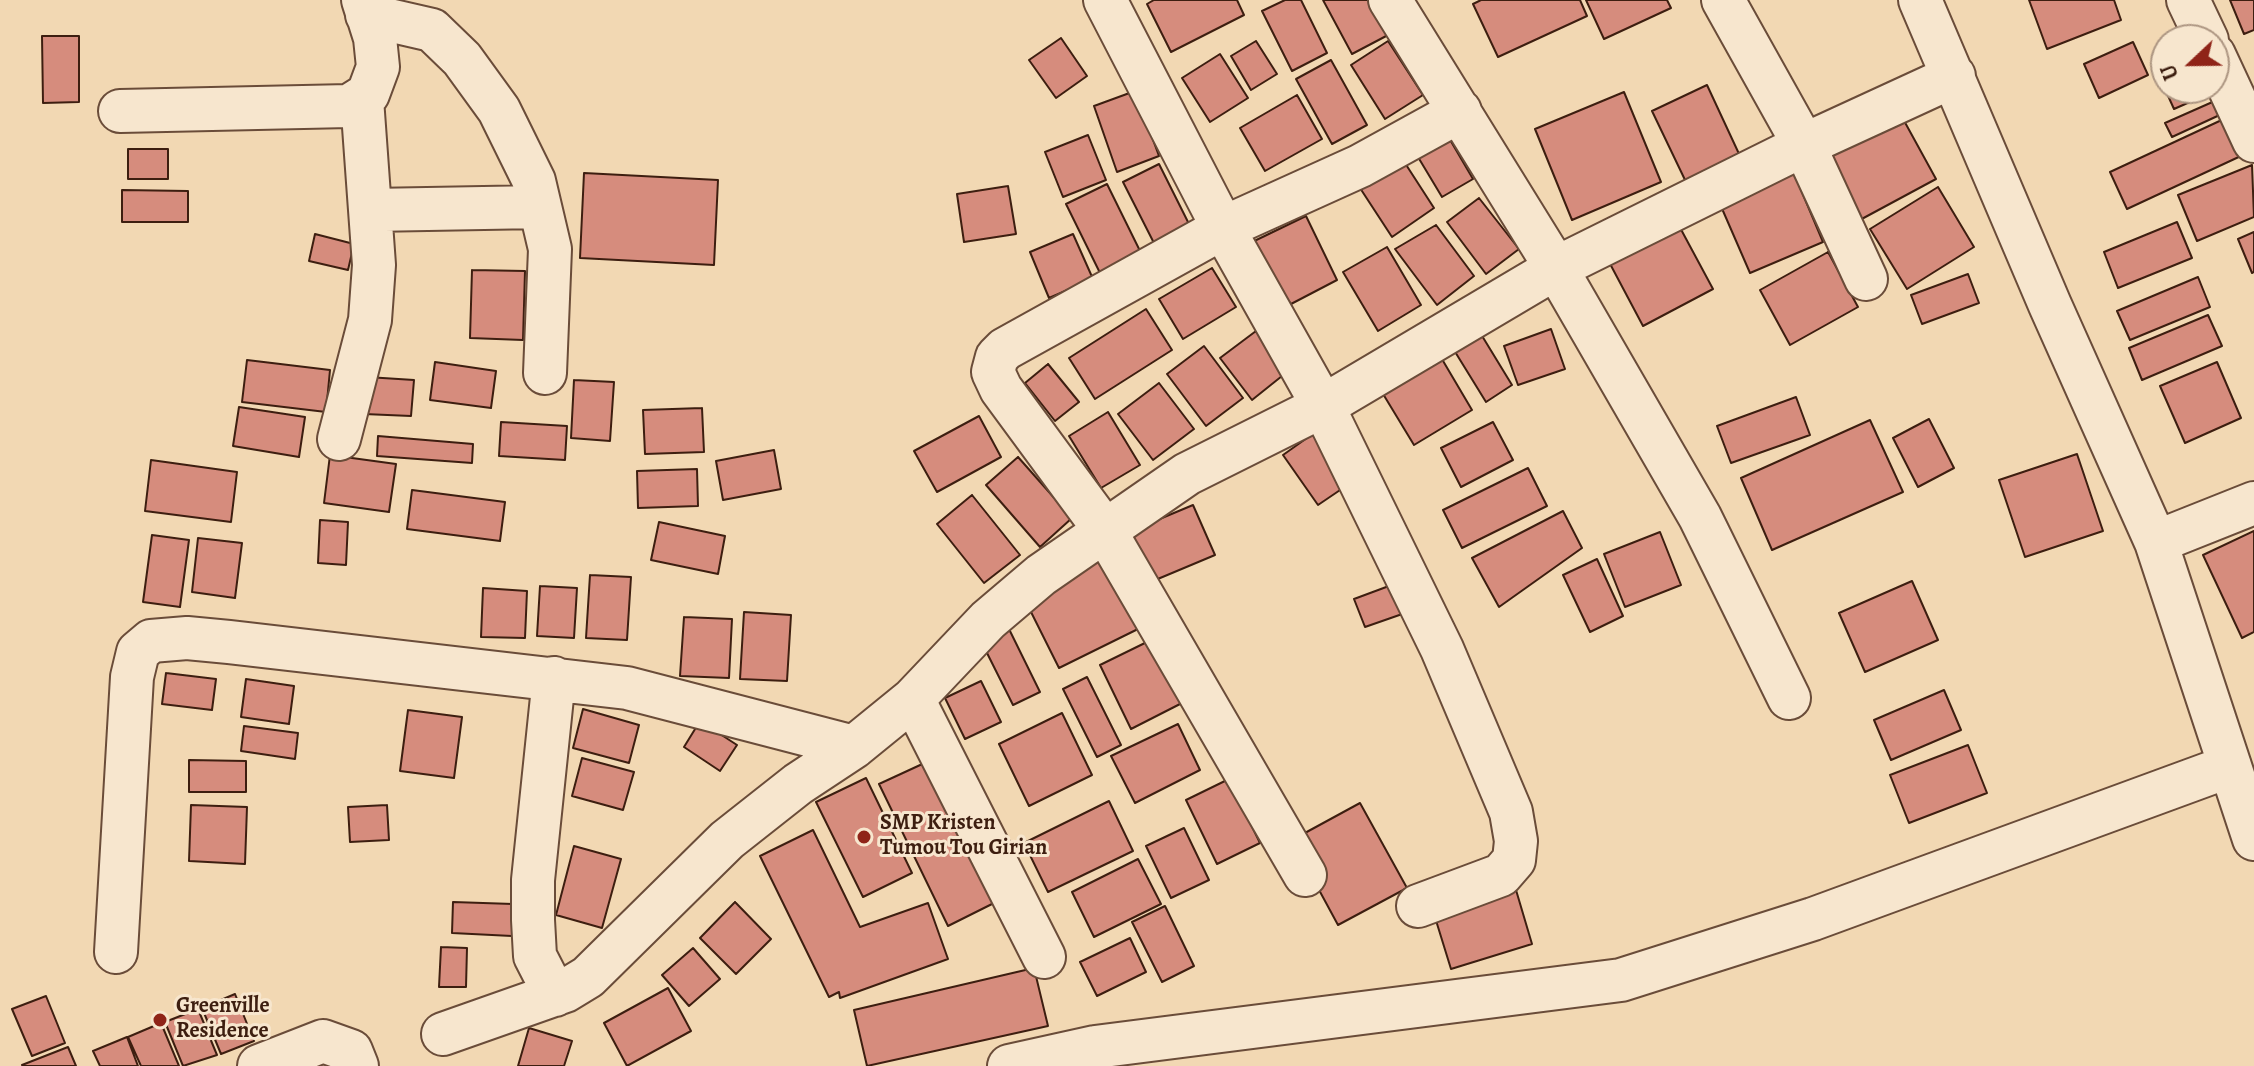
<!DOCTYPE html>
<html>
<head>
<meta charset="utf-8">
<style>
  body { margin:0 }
  #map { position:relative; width:2254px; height:1066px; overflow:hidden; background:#f2d8b3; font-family:Alegreya,serif }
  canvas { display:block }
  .north { position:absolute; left:2150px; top:24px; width:80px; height:80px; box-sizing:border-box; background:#f7e6ce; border:2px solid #ad9682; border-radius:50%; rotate:248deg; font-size:22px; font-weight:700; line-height:32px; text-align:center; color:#3d1e10 }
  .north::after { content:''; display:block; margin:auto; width:28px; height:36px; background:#8f2418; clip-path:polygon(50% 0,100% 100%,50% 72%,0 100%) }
</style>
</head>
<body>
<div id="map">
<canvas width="2254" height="1066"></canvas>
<div class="north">U</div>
</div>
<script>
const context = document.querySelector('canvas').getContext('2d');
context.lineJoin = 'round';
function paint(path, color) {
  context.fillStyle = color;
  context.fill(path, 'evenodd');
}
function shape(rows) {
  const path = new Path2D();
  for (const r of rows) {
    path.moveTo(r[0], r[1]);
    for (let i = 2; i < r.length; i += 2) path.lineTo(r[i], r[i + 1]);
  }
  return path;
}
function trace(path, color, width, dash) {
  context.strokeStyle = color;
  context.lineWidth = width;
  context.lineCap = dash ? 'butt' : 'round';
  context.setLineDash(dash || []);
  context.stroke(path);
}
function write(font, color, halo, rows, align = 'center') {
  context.font = font + ' Alegreya,serif';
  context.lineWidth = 6;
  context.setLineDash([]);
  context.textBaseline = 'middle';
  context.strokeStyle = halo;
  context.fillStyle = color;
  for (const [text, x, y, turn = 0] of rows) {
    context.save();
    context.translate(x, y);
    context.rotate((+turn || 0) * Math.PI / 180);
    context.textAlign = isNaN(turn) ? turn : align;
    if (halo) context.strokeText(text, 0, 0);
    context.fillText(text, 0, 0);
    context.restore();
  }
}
const building = shape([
  [1154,0,1237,0,1244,15,1171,52,1147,4,1154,0],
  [1285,0,1301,0,1327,53,1292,71,1262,11,1285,0],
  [1323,0,1371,0,1390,34,1352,54,1323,0],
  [1481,0,1580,0,1587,16,1498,57,1473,4,1481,0],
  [1586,0,1667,0,1671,8,1604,39,1586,0],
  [2029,0,2114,0,2121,20,2047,49,2029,0],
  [2230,0,2254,0,2254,30,2244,34,2230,0],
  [42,36,79,36,79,102,43,103,42,36],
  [1061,38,1087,76,1056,98,1029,60,1061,38],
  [1256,41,1277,74,1251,90,1231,56,1256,41],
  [1388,41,1423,95,1385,119,1351,65,1388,41],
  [2133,42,2148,75,2099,98,2084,64,2133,42],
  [1220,54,1248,98,1210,122,1182,78,1220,54],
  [1331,60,1367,125,1332,144,1296,79,1331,60],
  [2166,62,2166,88,2206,88,2208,94,2174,109,2155,67,2166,62],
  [1707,85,1740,156,1686,182,1652,111,1707,85],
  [1135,91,1159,156,1117,172,1094,106,1135,91],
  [1624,92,1661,182,1572,220,1535,129,1624,92],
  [1297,95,1322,139,1265,171,1240,128,1297,95],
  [2217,100,2224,113,2172,137,2165,123,2217,100],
  [1902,117,1936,179,1858,221,1825,159,1902,117],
  [2226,118,2243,155,2127,209,2110,172,2226,118],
  [1088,135,1106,180,1063,197,1045,152,1088,135],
  [1449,138,1473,179,1442,197,1418,157,1449,138],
  [128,149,168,149,168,179,128,179,128,149],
  [1403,160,1434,208,1392,237,1360,188,1403,160],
  [1159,164,1192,230,1157,249,1123,182,1159,164],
  [2252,165,2254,217,2197,241,2178,195,2252,165],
  [584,173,718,180,714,265,580,258,584,173],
  [1794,173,1823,242,1750,273,1720,204,1794,173],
  [1107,184,1143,257,1102,277,1066,204,1107,184],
  [1008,186,1016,234,964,242,957,194,1008,186],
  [1938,187,1974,247,1907,289,1870,229,1938,187],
  [122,190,188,191,188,222,122,222,122,190],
  [1479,198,1519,249,1486,274,1447,222,1479,198],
  [1306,216,1337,280,1291,304,1246,245,1306,216],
  [1677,222,1713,289,1643,326,1608,260,1677,222],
  [2177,222,2192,258,2118,288,2104,252,2177,222],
  [1436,225,1474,276,1437,305,1395,249,1436,225],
  [2254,232,2254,272,2252,273,2238,239,2254,232],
  [315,234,354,244,348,270,309,261,315,234],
  [1073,234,1093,279,1049,298,1030,252,1073,234],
  [1387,247,1421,305,1378,331,1343,272,1387,247],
  [1828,252,1858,307,1790,345,1760,290,1828,252],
  [1212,268,1236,307,1183,339,1159,299,1212,268],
  [472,270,525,271,523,340,470,338,472,270],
  [1968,274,1979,303,1922,324,1911,295,1968,274],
  [2198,277,2210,307,2130,340,2117,311,2198,277],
  [1146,309,1172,350,1095,399,1069,358,1146,309],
  [2208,315,2222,346,2142,380,2129,348,2208,315],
  [1476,326,1512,385,1486,402,1449,342,1476,326],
  [1551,329,1565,369,1518,385,1504,346,1551,329],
  [1256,331,1287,372,1252,400,1220,358,1256,331],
  [1204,346,1243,398,1206,426,1167,374,1204,346],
  [1436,349,1472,410,1414,445,1377,384,1436,349],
  [247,360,330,370,326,412,242,402,247,360],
  [435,362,496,371,491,408,430,400,435,362],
  [2217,362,2241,418,2185,443,2160,386,2217,362],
  [1048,364,1079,402,1055,421,1025,383,1048,364],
  [367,377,414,380,411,416,364,414,367,377],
  [574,380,614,382,610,441,571,438,574,380],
  [1159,383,1194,429,1153,460,1118,414,1159,383],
  [1796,397,1810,435,1731,463,1717,426,1796,397],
  [239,407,305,417,299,457,233,446,239,407],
  [702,408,704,452,645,454,643,410,702,408],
  [1108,412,1140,465,1101,488,1069,436,1108,412],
  [979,416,1001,457,937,492,914,451,979,416],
  [1929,419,1954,468,1918,487,1893,438,1929,419],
  [1870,420,1903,492,1772,550,1741,478,1870,420],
  [501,422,567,426,565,460,499,456,501,422],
  [1493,422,1513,460,1461,487,1441,448,1493,422],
  [1314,433,1349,484,1318,505,1283,455,1314,433],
  [378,436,473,444,472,463,377,456,378,436],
  [774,450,781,489,723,500,716,461,774,450],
  [2077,454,2103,531,2025,557,1999,480,2077,454],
  [330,455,396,464,389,512,324,503,330,455],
  [1018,457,1072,518,1040,547,986,485,1018,457],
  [151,460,237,472,231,522,145,511,151,460],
  [1528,468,1547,506,1462,548,1443,510,1528,468],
  [697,469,698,506,638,508,637,471,697,469],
  [412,490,505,502,500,541,407,529,412,490],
  [972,495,1020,555,984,583,937,524,972,495],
  [1193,505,1215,555,1153,581,1131,531,1193,505],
  [1563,511,1582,548,1499,607,1472,558,1563,511],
  [320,520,348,522,346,565,318,563,320,520],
  [659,522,725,536,718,574,651,560,659,522],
  [2254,531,2254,632,2242,638,2203,555,2254,531],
  [1660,532,1681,585,1625,607,1604,554,1660,532],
  [152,535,189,540,180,607,143,602,152,535],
  [198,538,242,543,235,598,192,592,198,538],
  [1104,559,1138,629,1059,668,1024,598,1104,559],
  [1597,559,1623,616,1590,632,1563,575,1597,559],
  [590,575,631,577,627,640,586,638,590,575],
  [1912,581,1938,640,1865,672,1839,613,1912,581],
  [1397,583,1408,612,1365,627,1354,599,1397,583],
  [540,586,577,588,574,638,537,636,540,586],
  [483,588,527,591,525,638,481,637,483,588],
  [744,612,791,615,787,681,740,679,744,612],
  [684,617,732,619,729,678,680,676,684,617],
  [1008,627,1040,692,1013,705,981,641,1008,627],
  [1151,640,1182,703,1131,729,1100,665,1151,640],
  [166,673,216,679,212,710,162,704,166,673],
  [1087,677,1121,745,1097,757,1063,689,1087,677],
  [246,679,294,686,289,724,241,717,246,679],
  [981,681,1001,722,965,739,945,698,981,681],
  [1944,690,1961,730,1891,760,1874,720,1944,690],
  [583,709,639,725,629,763,573,748,583,709],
  [408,710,462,717,454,778,400,771,408,710],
  [1062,713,1092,775,1029,806,999,744,1062,713],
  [700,721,737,745,720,771,684,747,700,721],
  [1178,724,1200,770,1135,803,1111,756,1178,724],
  [244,726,298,733,295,759,241,751,244,726],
  [1968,745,1987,793,1909,823,1890,775,1968,745],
  [582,758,634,772,623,810,572,796,582,758],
  [189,760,246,761,246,792,189,792,189,760],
  [931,760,1000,900,948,926,879,784,931,760],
  [866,778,912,873,863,897,816,802,866,778],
  [1229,779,1260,843,1217,864,1186,800,1229,779],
  [1109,801,1133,851,1048,892,1024,843,1109,801],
  [1360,803,1407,888,1338,925,1292,840,1360,803],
  [191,805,247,807,245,864,189,861,191,805],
  [387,805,389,840,350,842,348,807,387,805],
  [1184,828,1209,880,1171,898,1146,846,1184,828],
  [813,830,860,927,928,903,948,959,840,998,839,992,829,997,760,856,813,830],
  [574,846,621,859,602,928,556,915,574,846],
  [1138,859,1161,904,1094,937,1072,892,1138,859],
  [1516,890,1532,944,1451,969,1434,914,1516,890],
  [453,902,513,904,512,936,452,933,453,902],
  [735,902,771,939,736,974,700,938,735,902],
  [1165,906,1194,966,1162,982,1132,922,1165,906],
  [1130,938,1146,972,1097,996,1080,962,1130,938],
  [441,947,467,948,466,987,439,987,441,947],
  [693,948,720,979,689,1006,662,975,693,948],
  [1034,968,1048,1026,867,1066,854,1010,1034,968],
  [668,988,691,1031,627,1066,604,1023,668,988],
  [235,994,254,1041,221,1054,202,1008,235,994],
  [46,996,65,1043,32,1056,12,1009,46,996],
  [198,1009,217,1055,183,1066,165,1022,198,1009],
  [161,1023,179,1066,141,1066,128,1037,161,1023],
  [529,1028,572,1041,564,1066,518,1066,529,1028],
  [127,1037,138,1066,100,1066,93,1051,127,1037],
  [68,1047,76,1066,23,1066,22,1065,68,1047]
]);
paint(building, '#d68c7d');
trace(building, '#3d1e10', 2);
const minor = shape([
  [1105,0,1223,228,1323,406,1442,649,1511,812,1516,841,1514,860,1501,875,1418,906],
  [1390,0,1556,268,1700,517,1789,698],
  [1723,0,1804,145,1866,279],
  [1920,0,2050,305,2156,542,2254,839],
  [2188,0,2207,40],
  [367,15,432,30,462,59,499,110,534,181,550,249,545,373],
  [2214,55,2254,141],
  [120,111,349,106,368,94,378,67,375,38,363,0],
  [371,210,540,207],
  [339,439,370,320,374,265,362,99],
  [2156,542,2254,503],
  [554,678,533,880,533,920,535,956,555,995],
  [913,699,1044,957],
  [1305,875,1104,529,1001,389,993,372,997,357,1005,349,1223,228,1360,166,1460,111],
  [116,952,132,677,138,652,151,641,187,638,229,642,627,688,854,747],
  [443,1034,565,991,588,977,727,840,798,784,854,747,913,699,988,620,1041,575,1187,474,1323,406,1556,268,1804,145,1954,76],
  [259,1066,323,1041,351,1051,357,1066],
  [1009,1066,1095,1047,1621,980,1813,919,2230,766]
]);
trace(minor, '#6a4c39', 46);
trace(minor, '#f7e6ce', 42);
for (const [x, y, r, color] of [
  [864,837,8,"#8f2418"],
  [160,1020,8,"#8f2418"]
]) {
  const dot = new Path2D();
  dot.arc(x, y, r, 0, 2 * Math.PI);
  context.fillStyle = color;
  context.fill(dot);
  trace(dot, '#f7e6ce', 3);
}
write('bold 22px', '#3d1e10', '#f7e6ce', [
  ["SMP Kristen",880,824],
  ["Tumou Tou Girian",880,849],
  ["Greenville",176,1007],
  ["Residence",176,1032]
], 'left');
</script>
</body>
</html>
